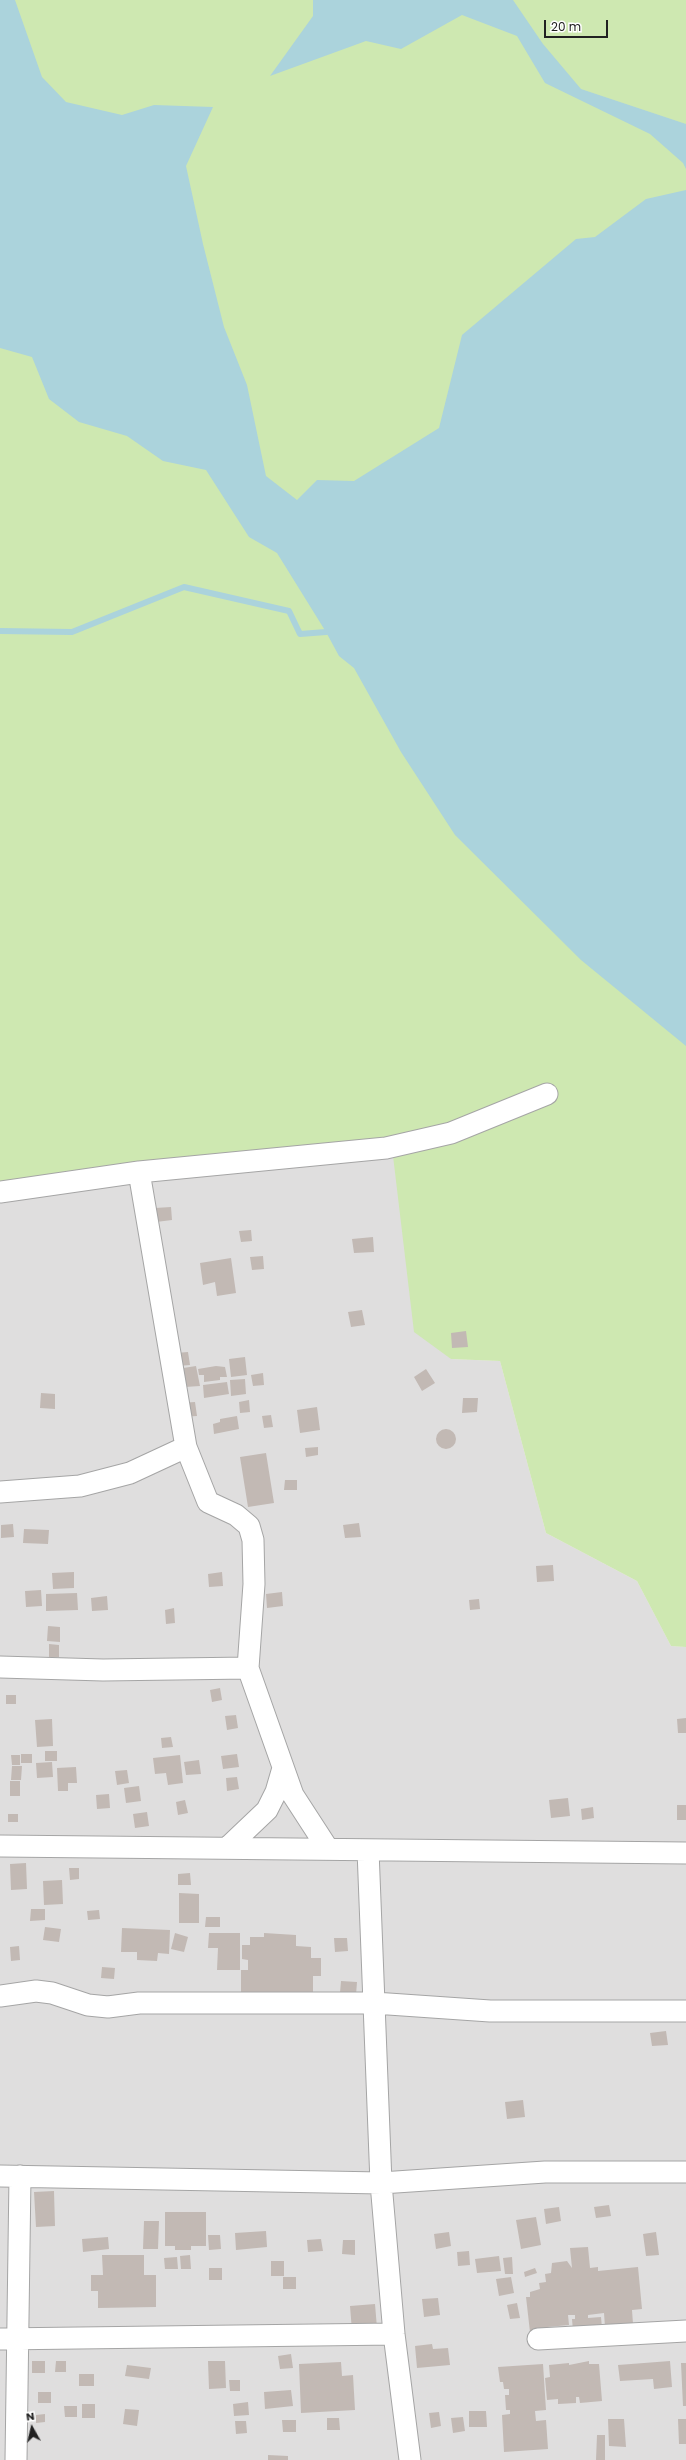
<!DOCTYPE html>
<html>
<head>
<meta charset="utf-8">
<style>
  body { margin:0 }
  #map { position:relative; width:686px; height:2460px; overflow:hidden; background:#f1eee8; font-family:Poppins,sans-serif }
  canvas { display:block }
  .north { position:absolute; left:12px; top:2408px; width:40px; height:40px; -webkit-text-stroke:3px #fff; paint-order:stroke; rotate:352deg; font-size:11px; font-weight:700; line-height:16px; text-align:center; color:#212121 }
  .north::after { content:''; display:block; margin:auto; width:14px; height:18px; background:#212121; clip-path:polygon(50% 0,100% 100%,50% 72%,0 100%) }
  .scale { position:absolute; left:544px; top:20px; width:64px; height:18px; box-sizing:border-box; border:2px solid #212121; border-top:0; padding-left:5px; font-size:12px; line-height:14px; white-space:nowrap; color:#212121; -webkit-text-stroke:3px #fff; paint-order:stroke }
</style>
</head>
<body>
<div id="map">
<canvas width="686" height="2460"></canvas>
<div class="north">N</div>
<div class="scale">20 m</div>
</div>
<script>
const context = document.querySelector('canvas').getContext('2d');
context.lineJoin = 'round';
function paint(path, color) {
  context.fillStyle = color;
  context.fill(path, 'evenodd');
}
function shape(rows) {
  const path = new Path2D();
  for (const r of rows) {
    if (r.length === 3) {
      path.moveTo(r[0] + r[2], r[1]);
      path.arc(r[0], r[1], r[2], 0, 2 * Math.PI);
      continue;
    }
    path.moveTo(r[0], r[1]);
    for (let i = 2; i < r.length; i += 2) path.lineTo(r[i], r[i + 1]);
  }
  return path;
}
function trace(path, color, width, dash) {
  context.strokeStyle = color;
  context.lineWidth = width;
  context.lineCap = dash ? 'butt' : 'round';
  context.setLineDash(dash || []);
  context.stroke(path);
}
paint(shape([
  [391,1139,451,1359,500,1361,546,1533,637,1581,671,1646,686,1647,686,2460,0,2460,0,1183]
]), '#dfdede');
paint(shape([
  [0,0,686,0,686,1647,671,1646,637,1581,546,1533,500,1361,451,1359,414,1332,391,1139,0,1183]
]), '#cee8b1');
paint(shape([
  [0,0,15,0,42,77,66,102,122,115,154,105,213,107,186,166,203,244,224,327,247,385,266,476,297,500,317,480,354,481,439,428,462,335,576,239,595,237,646,199,686,190,686,1046,581,960,455,835,401,752,354,668,339,656,326,632,277,553,249,537,206,470,163,461,127,436,79,422,49,399,32,357,0,348],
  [313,0,513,0,543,44,581,89,686,124,686,169,683,163,650,134,545,83,517,36,462,15,401,49,366,41,270,76,313,16]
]), '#abd3dc');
trace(shape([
  [0,631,72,632,184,587,289,611,300,634,326,632]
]), '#abd3dc', 6);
paint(shape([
  [171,1207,172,1220,156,1222,155,1208],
  [251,1230,252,1241,241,1242,239,1231],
  [373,1237,374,1252,354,1253,352,1239],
  [263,1256,264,1269,252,1270,250,1257],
  [231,1258,236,1293,217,1296,215,1282,203,1285,200,1263],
  [362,1310,365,1325,351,1327,348,1312],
  [466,1331,468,1347,452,1348,451,1333],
  [188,1352,190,1365,178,1366,176,1353],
  [245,1357,247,1375,231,1377,229,1359],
  [196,1366,200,1386,185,1387,177,1369],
  [216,1366,225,1367,227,1377,220,1377,220,1380,204,1382,204,1375,199,1375,198,1369],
  [426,1369,435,1383,422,1391,414,1377],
  [263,1373,264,1385,253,1386,251,1375],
  [245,1379,246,1394,231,1396,230,1380],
  [227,1382,229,1394,204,1398,203,1385],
  [41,1393,55,1394,55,1409,40,1408],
  [463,1398,478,1398,477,1412,462,1413],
  [249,1400,250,1412,240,1413,239,1402],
  [195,1402,197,1416,181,1417,179,1403],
  [317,1407,320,1430,300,1433,297,1410],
  [271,1415,273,1427,264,1428,262,1416],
  [237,1416,239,1429,214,1434,213,1424,220,1422,220,1419],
  [446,1439,10],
  [318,1447,318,1455,306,1457,305,1448],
  [266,1453,274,1503,248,1507,240,1457],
  [285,1480,297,1480,297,1490,284,1490],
  [359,1523,361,1537,345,1538,343,1525],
  [13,1524,14,1537,1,1538,1,1525],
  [24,1529,49,1530,48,1544,23,1543],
  [553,1565,554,1581,537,1582,536,1566],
  [74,1572,74,1588,53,1589,52,1573],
  [222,1572,223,1586,209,1587,208,1574],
  [41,1590,42,1606,26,1607,25,1591],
  [282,1592,283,1606,267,1608,266,1594],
  [77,1593,78,1610,46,1611,46,1594],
  [107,1596,108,1610,92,1611,91,1598],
  [479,1599,480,1609,470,1610,469,1600],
  [174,1608,175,1623,166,1624,165,1610],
  [48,1626,60,1627,60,1642,47,1641],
  [49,1644,59,1645,59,1657,49,1657],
  [220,1688,222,1700,212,1702,210,1690],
  [6,1695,16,1695,16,1704,6,1704],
  [236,1715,238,1728,227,1730,225,1716],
  [686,1718,686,1733,678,1733,677,1719],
  [52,1719,53,1746,37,1747,35,1720],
  [171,1737,173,1747,162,1748,161,1738],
  [45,1751,57,1751,57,1761,45,1761],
  [21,1754,32,1754,32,1763,21,1763],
  [237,1754,239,1767,223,1769,221,1756],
  [11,1755,20,1755,20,1765,12,1765],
  [180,1755,183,1783,168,1785,166,1773,155,1774,153,1758],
  [199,1760,201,1774,186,1775,184,1762],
  [52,1762,53,1777,37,1778,36,1763],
  [12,1766,22,1766,21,1780,11,1780],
  [76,1767,77,1783,68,1783,68,1791,58,1791,57,1768],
  [127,1770,129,1783,117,1785,115,1771],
  [237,1777,239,1789,227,1791,226,1778],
  [10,1781,20,1781,20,1796,10,1796],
  [139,1786,141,1801,126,1803,124,1788],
  [109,1794,110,1808,97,1809,96,1795],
  [568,1798,570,1816,551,1818,549,1800],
  [185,1800,188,1813,178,1815,176,1802],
  [677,1805,686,1805,686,1820,677,1820],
  [593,1807,594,1818,582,1820,581,1809],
  [147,1812,149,1826,135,1828,133,1814],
  [8,1814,18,1814,18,1822,8,1822],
  [26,1863,27,1889,11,1890,10,1864],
  [69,1868,79,1868,79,1879,70,1880],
  [190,1873,191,1885,178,1885,178,1874],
  [62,1880,63,1904,44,1905,43,1881],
  [179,1893,199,1894,199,1923,179,1923],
  [31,1909,45,1909,45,1920,30,1921],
  [99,1910,100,1919,88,1920,87,1911],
  [206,1917,220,1917,220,1927,205,1927],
  [45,1927,61,1929,59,1942,43,1940],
  [122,1928,170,1930,169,1954,158,1953,157,1961,137,1960,137,1952,121,1952],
  [175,1933,188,1937,184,1952,171,1949],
  [209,1933,240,1933,240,1970,217,1970,218,1948,208,1948],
  [264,1933,296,1935,296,1946,311,1947,311,1958,321,1958,321,1976,313,1976,313,1993,241,1996,241,1970,248,1970,248,1960,242,1959,242,1945,250,1945,250,1937,264,1937],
  [334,1938,347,1938,348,1951,335,1952],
  [19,1946,20,1960,11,1961,10,1947],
  [102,1967,115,1968,114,1979,101,1978],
  [341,1981,357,1982,356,1995,340,1993],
  [666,2031,668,2045,652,2046,650,2033],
  [523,2100,525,2117,507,2119,505,2102],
  [54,2191,55,2226,36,2227,34,2192],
  [609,2205,611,2216,596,2218,594,2207],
  [559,2207,561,2221,546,2224,544,2209],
  [165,2212,206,2212,206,2246,191,2246,191,2250,175,2250,175,2246,165,2246],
  [536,2217,541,2245,521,2249,516,2220],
  [144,2221,159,2221,158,2249,143,2249],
  [266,2231,267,2247,236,2250,235,2233],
  [449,2232,451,2246,436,2249,434,2234],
  [656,2232,659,2255,646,2256,643,2234],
  [208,2235,220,2235,221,2249,209,2250],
  [108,2237,109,2249,83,2252,82,2239],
  [321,2239,323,2251,308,2252,307,2240],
  [343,2240,355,2240,355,2255,342,2254],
  [588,2247,590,2268,598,2267,598,2271,638,2267,642,2309,632,2310,633,2324,605,2327,604,2313,588,2315,588,2318,601,2317,602,2328,573,2331,572,2319,575,2319,575,2315,568,2315,569,2325,547,2327,548,2330,530,2332,526,2297,530,2297,530,2292,540,2289,539,2283,546,2282,545,2274,551,2273,552,2263,567,2261,572,2268,570,2248],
  [469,2251,470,2265,458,2266,457,2252],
  [102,2255,144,2255,144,2275,156,2275,156,2307,98,2308,98,2291,91,2291,91,2275,103,2275],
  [190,2255,191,2269,181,2269,180,2256],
  [499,2256,501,2271,477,2273,475,2259],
  [177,2257,178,2269,165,2269,164,2258],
  [512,2257,513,2274,505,2274,503,2258],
  [271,2261,284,2261,284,2276,271,2276],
  [209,2268,222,2268,222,2280,209,2280],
  [535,2268,537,2273,525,2277,524,2272],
  [283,2277,296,2277,296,2289,283,2289],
  [511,2277,514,2293,499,2296,496,2279],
  [438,2298,440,2315,424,2317,422,2299],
  [517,2303,520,2318,510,2319,507,2305],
  [375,2304,377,2328,352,2331,350,2306],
  [432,2344,433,2349,448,2348,450,2365,417,2368,415,2346],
  [291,2354,293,2368,280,2369,278,2356],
  [32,2361,45,2361,45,2373,32,2373],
  [56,2361,66,2361,66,2372,55,2372],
  [208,2361,225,2361,226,2388,209,2389],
  [589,2361,589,2364,599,2364,602,2401,580,2403,579,2397,576,2397,576,2403,558,2404,558,2399,547,2400,545,2378,550,2377,549,2365,569,2363,569,2365],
  [670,2361,672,2387,654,2389,653,2379,620,2381,618,2365],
  [341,2362,342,2376,353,2375,355,2410,301,2413,299,2364],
  [681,2363,686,2363,686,2406,683,2406],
  [543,2364,546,2410,535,2411,536,2421,546,2420,548,2449,504,2452,502,2415,510,2414,510,2410,506,2410,505,2395,509,2395,509,2389,504,2389,503,2382,500,2382,498,2367],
  [127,2365,151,2368,149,2379,125,2376],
  [79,2374,94,2374,94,2386,79,2386],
  [229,2380,240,2380,240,2391,230,2391],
  [291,2390,293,2406,265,2409,264,2392],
  [38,2392,51,2392,51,2403,38,2403],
  [248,2402,249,2415,234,2416,233,2404],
  [82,2404,95,2404,95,2418,82,2418],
  [64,2406,77,2406,77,2417,65,2417],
  [125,2409,139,2410,137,2426,123,2424],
  [469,2411,486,2411,487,2427,469,2427],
  [439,2412,441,2426,431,2428,429,2413],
  [45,2414,45,2422,36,2423,36,2415],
  [463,2417,465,2431,453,2433,451,2418],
  [327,2418,339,2418,340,2430,327,2430],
  [608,2419,624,2419,626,2447,609,2446],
  [678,2419,686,2419,686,2444,679,2444],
  [282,2420,296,2420,296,2432,283,2432],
  [235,2421,246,2421,247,2433,236,2434],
  [597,2435,605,2435,605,2460,596,2460],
  [268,2455,288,2456,288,2460,268,2460]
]), '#c2b9b4');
const minor = shape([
  [139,1172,186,1447,208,1502,236,1515,249,1526,253,1540,254,1584,248,1668,293,1795,328,1849],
  [0,1192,139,1172,386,1148,451,1133,547,1094],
  [0,1492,80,1486,130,1473,186,1447],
  [0,1667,103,1670,248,1668],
  [0,1846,686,1853],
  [227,1848,267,1810,276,1792,283,1768],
  [368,1850,381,2183,394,2334,410,2460],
  [0,1996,36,1991,52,1993,88,2005,108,2007,139,2003,374,2003,490,2011,686,2011],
  [0,2176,381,2183,545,2172,686,2172],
  [0,2339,394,2334],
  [538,2339,686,2331],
  [16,2460,20,2176]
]);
trace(minor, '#a5a5a5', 23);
trace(minor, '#fff', 21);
</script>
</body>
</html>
